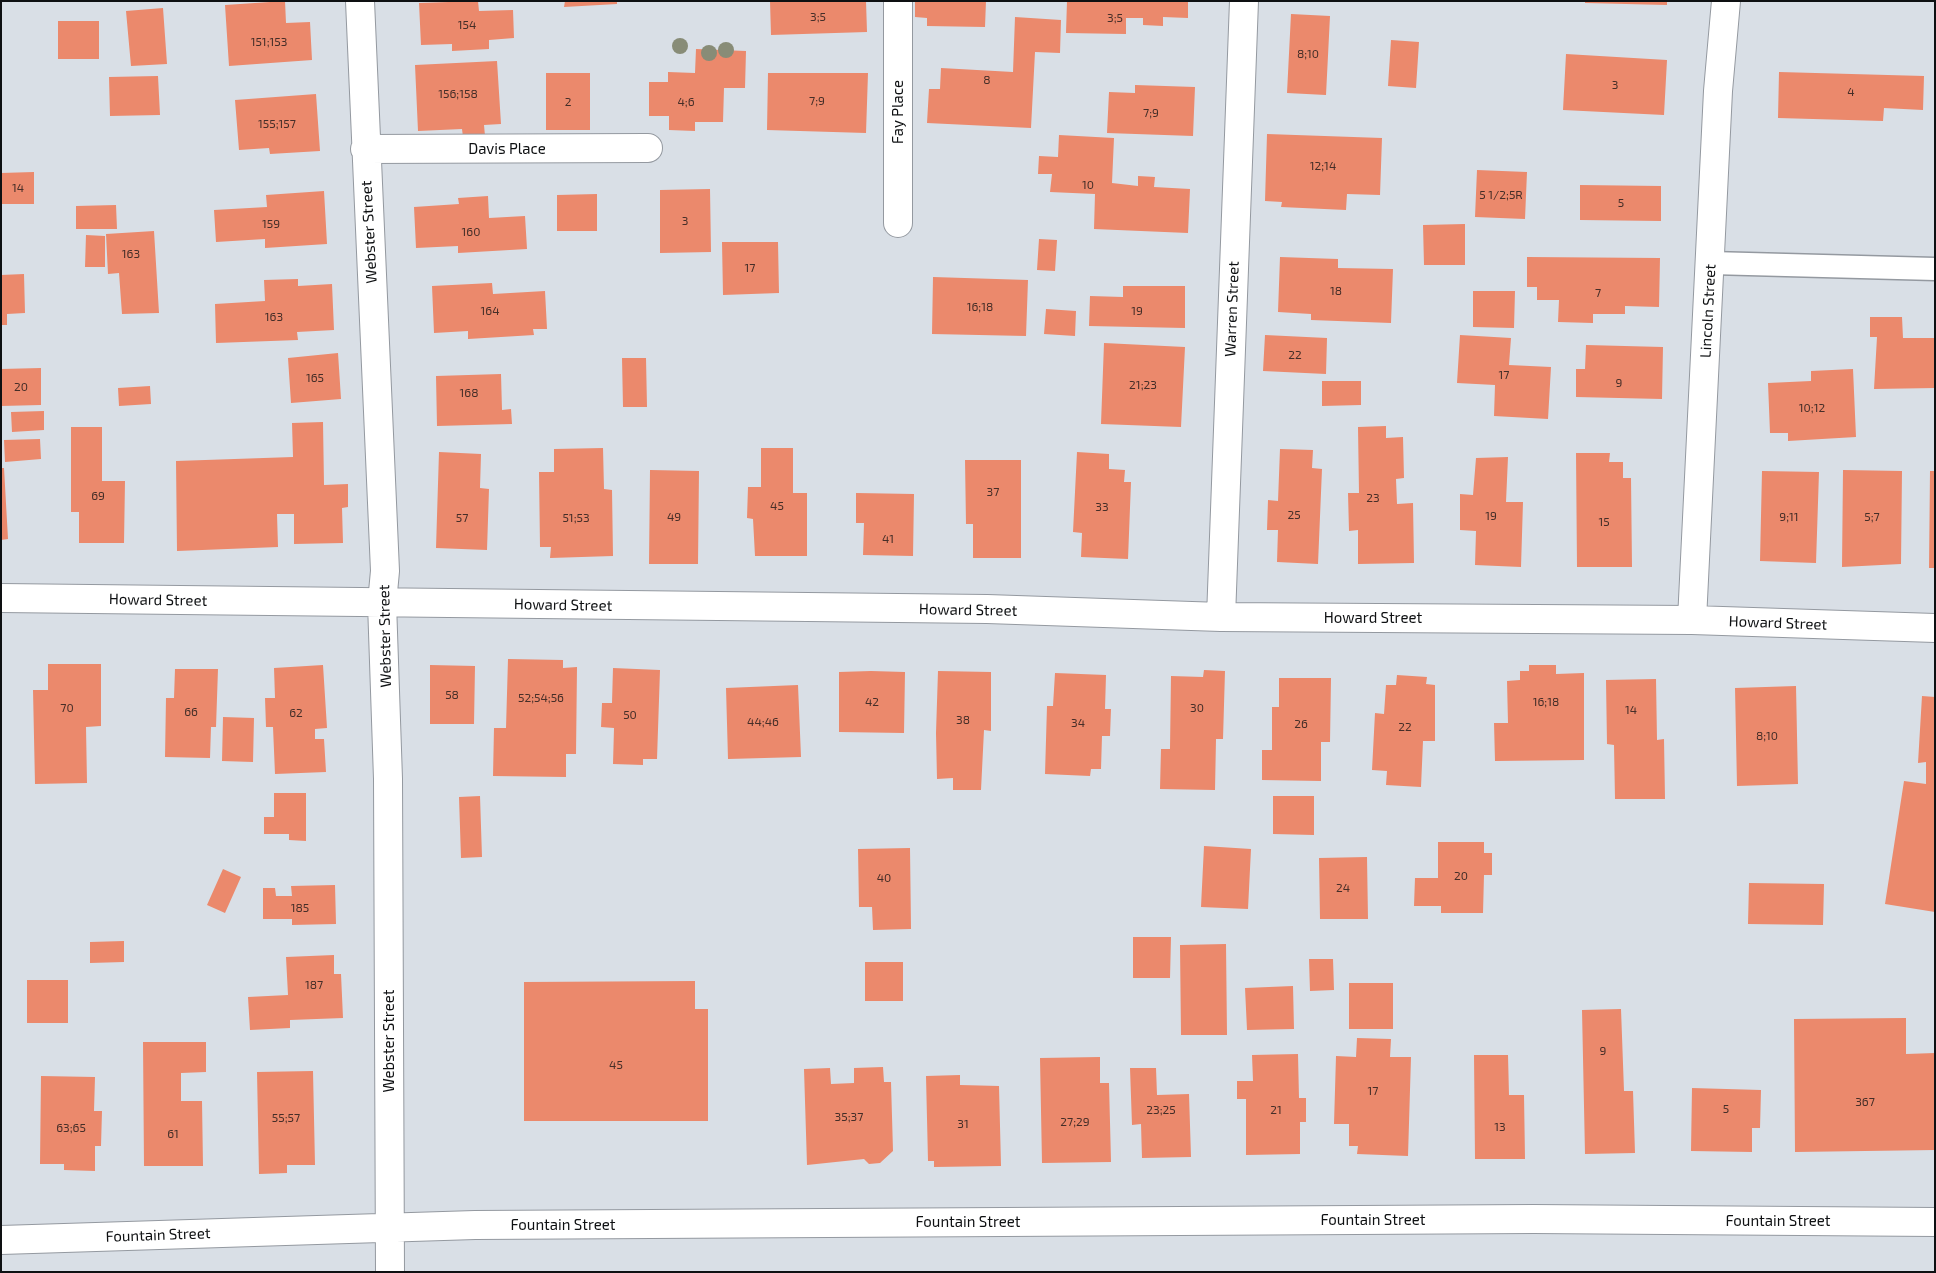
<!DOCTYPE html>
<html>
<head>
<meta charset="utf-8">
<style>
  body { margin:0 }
  #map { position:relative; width:1936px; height:1273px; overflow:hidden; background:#d9dfe6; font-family:"Exo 2",sans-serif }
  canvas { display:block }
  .frame { position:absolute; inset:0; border:2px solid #0e1012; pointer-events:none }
</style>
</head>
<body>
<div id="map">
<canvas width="1936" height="1273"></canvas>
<div class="frame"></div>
</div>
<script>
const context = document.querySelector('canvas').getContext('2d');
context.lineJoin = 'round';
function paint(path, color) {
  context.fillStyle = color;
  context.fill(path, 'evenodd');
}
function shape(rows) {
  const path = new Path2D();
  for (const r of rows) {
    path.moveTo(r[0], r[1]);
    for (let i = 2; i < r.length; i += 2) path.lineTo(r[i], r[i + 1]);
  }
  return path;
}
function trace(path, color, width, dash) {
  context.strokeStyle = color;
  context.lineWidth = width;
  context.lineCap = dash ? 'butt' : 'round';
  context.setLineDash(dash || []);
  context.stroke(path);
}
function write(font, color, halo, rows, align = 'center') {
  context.font = font + ' "Exo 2",sans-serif';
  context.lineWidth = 4;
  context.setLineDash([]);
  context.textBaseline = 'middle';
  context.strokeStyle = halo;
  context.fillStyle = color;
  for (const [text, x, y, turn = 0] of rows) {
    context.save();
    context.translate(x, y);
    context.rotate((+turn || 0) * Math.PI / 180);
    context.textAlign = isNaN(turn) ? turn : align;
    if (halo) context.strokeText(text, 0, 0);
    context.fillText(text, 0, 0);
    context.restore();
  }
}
paint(shape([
  [285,1,286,23,310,22,312,60,229,66,225,5],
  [478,1,479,11,513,10,514,38,489,40,489,49,452,51,452,44,421,45,419,3],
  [565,1,617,1,617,4,564,7],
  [770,1,866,1,867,32,771,35],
  [915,1,986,1,985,27,927,26,927,18,915,17],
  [1067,1,1188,1,1188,18,1163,17,1163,26,1143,25,1143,18,1126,18,1126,34,1066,33],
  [1585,1,1667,1,1667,5,1585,3],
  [163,8,167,64,131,66,126,11],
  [1291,14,1330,16,1326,95,1287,93],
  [1015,17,1061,20,1060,53,1035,52,1031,128,927,123,929,89,940,89,941,68,1013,72],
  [58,21,99,21,99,59,58,59],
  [1391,40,1419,42,1416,88,1388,86],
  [696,49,746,51,745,88,724,88,723,122,695,122,695,131,669,130,669,116,649,116,649,82,668,82,668,72,695,73],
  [1566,54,1667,60,1664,115,1563,110],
  [497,61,501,124,484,125,485,136,463,137,462,129,418,131,415,65],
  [1779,72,1924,76,1923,110,1884,108,1883,121,1778,118],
  [546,73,590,73,590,130,546,130],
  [768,73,868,73,866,133,767,130],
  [158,76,160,115,110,116,109,77],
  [1135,85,1195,87,1193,136,1107,133,1109,92,1135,93],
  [316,94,320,151,270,154,269,148,239,150,235,100],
  [1267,134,1382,138,1380,195,1347,194,1346,210,1281,207,1282,202,1265,201],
  [1059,135,1114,138,1112,183,1138,186,1138,176,1155,177,1154,187,1190,189,1188,233,1094,229,1095,194,1050,192,1052,174,1038,174,1039,156,1058,157],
  [1477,170,1527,172,1525,219,1475,217],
  [34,172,34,204,1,204,1,173],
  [1580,185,1661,186,1661,221,1580,220],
  [710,189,711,252,660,253,660,190],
  [324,191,327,244,265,248,265,239,216,242,214,210,267,207,266,195],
  [597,194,597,231,557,231,557,195],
  [488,196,489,218,525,216,527,249,458,253,458,246,416,248,414,207,459,204,458,198],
  [116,205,117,229,76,229,76,206],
  [1465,224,1465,265,1424,265,1423,225],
  [154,231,159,313,122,314,119,273,108,274,106,234],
  [86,235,105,236,105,267,85,267],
  [1039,239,1057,240,1055,271,1037,270],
  [722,242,778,242,779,293,723,295],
  [1280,257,1338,259,1338,268,1393,269,1391,323,1311,320,1311,314,1278,312],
  [1527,257,1660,258,1659,307,1625,306,1625,314,1593,314,1593,323,1558,322,1559,300,1537,300,1537,287,1527,287],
  [24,274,25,313,7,314,7,325,1,325,1,275],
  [933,277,1028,280,1026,336,932,334],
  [298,279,298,286,332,284,334,330,297,332,298,340,216,343,215,304,265,301,264,280],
  [492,283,493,294,545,291,547,329,533,329,534,335,468,339,468,331,434,333,432,286],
  [1123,286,1185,286,1185,328,1089,326,1090,296,1123,297],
  [1473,291,1515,291,1514,328,1473,327],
  [1046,309,1076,311,1075,336,1044,334],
  [1870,317,1902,317,1903,338,1935,338,1935,388,1874,389,1877,337,1870,337],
  [1265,335,1327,338,1326,374,1263,371],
  [1460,335,1511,338,1509,365,1551,367,1548,419,1494,416,1495,385,1457,383],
  [1104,343,1185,347,1181,427,1101,424],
  [1586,345,1663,347,1662,399,1576,397,1576,369,1585,369],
  [338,353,341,399,291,403,288,358],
  [622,358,646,358,647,407,623,407],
  [41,368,41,405,1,406,1,369],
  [1853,369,1856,437,1788,441,1788,433,1770,433,1768,383,1811,381,1811,371],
  [501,374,502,410,511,409,512,424,437,426,436,376],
  [1322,381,1361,381,1361,405,1322,406],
  [150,386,151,404,119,406,118,388],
  [44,411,44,430,12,432,11,412],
  [323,422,324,485,348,484,348,507,342,508,343,543,294,544,294,514,277,514,278,547,177,551,176,461,293,457,292,423],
  [1386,426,1386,438,1403,437,1404,478,1396,479,1397,504,1413,503,1414,563,1358,564,1358,530,1349,531,1348,493,1359,493,1358,427],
  [71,427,102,427,102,481,125,481,124,543,79,543,79,512,71,512],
  [40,439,41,459,5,462,4,440],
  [603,448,604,489,612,490,613,556,550,558,551,547,540,547,539,472,554,472,554,449],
  [761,448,793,448,793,493,807,493,807,556,755,556,753,519,747,518,748,487,761,487],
  [1280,449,1313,450,1312,468,1322,469,1318,564,1277,562,1278,530,1267,530,1268,500,1278,501],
  [439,452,481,454,480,488,489,489,487,550,436,548],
  [1077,452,1109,454,1109,469,1125,470,1124,482,1131,482,1128,559,1081,557,1082,533,1073,532],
  [1576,453,1610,453,1609,462,1623,462,1623,478,1631,478,1632,567,1577,567],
  [1508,457,1506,502,1523,502,1521,567,1475,565,1476,531,1460,530,1460,494,1473,495,1476,458],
  [965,460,1021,460,1021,558,973,558,973,524,966,524],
  [1,468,4,468,8,539,1,540],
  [650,470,699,471,698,564,649,564],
  [1843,470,1902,471,1901,564,1842,567],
  [1762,471,1819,472,1816,563,1760,561],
  [1930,471,1935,471,1935,568,1929,568],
  [856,493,914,494,913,556,863,555,864,523,856,523],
  [508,659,563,660,563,668,577,667,576,754,566,754,566,777,493,776,494,728,506,728],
  [48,664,101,664,101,726,86,727,87,783,35,784,33,690,48,690],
  [323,665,327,728,315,729,315,739,324,739,326,772,275,774,273,727,266,727,265,698,275,698,274,668],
  [430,665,475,666,474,724,430,724],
  [1529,665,1556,665,1556,674,1584,673,1584,760,1495,761,1494,723,1508,723,1507,681,1520,680,1520,671,1529,671],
  [613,668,660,670,657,759,643,759,643,765,613,764,614,728,601,727,602,703,612,703],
  [175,669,218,669,216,727,211,727,210,758,165,757,166,698,174,698],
  [1204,670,1225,671,1223,739,1216,739,1215,790,1160,789,1161,749,1170,749,1171,676,1203,677],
  [871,671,905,672,904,733,839,732,839,672],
  [938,671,991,672,991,731,984,730,981,790,953,790,953,778,937,779,936,733],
  [1055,673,1106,675,1105,709,1111,709,1110,736,1102,736,1101,769,1091,769,1090,776,1045,774,1047,706,1053,706],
  [1397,675,1427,677,1426,684,1435,685,1435,741,1423,741,1421,787,1386,785,1387,771,1372,770,1375,713,1384,714,1386,685,1396,685],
  [1279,678,1331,678,1330,742,1321,742,1321,781,1262,780,1262,750,1272,750,1272,707,1279,707],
  [1656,679,1657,740,1664,739,1665,799,1615,799,1614,745,1607,744,1606,680],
  [798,685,801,757,728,759,726,688],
  [1796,686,1798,784,1737,786,1735,688],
  [1922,696,1935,697,1935,912,1885,904,1904,781,1926,784,1926,762,1918,763],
  [223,717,254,718,253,762,222,761],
  [274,793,306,793,306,841,289,840,289,834,264,834,264,817,274,817],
  [480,796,482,857,461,858,459,797],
  [1273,796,1314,796,1314,835,1273,834],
  [1438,842,1484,842,1484,853,1492,853,1492,875,1484,875,1483,913,1441,913,1441,906,1414,906,1415,878,1438,878],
  [1204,846,1251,849,1248,909,1201,907],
  [910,848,911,929,873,930,872,907,859,907,858,849],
  [1367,857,1368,919,1320,919,1319,858],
  [223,869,241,877,225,913,207,905],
  [1749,883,1824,884,1823,925,1748,924],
  [335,885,336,924,292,925,292,919,263,919,263,888,275,888,276,896,292,896,291,886],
  [1133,937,1171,937,1170,978,1133,978],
  [124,941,124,962,90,963,90,942],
  [1226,944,1227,1035,1181,1035,1180,945],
  [334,955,334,974,341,974,343,1018,290,1020,290,1028,250,1030,248,997,288,995,286,957],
  [1309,959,1333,959,1334,990,1310,991],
  [865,962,903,962,903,1001,865,1001],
  [27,980,68,980,68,1023,27,1023],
  [695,981,695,1009,708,1009,708,1121,524,1121,524,982],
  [1349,983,1393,983,1393,1029,1349,1029],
  [1293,986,1294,1029,1247,1030,1245,988],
  [1621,1009,1624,1091,1633,1091,1635,1153,1585,1154,1582,1010],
  [1906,1018,1906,1054,1935,1053,1935,1150,1795,1152,1794,1019],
  [1357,1038,1391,1039,1390,1057,1411,1057,1408,1156,1357,1154,1358,1146,1349,1146,1349,1124,1334,1124,1336,1056,1356,1057],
  [143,1042,206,1042,206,1072,181,1073,181,1101,202,1101,203,1166,144,1166],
  [1298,1054,1299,1098,1306,1098,1306,1122,1300,1122,1300,1154,1246,1155,1246,1099,1237,1099,1237,1081,1253,1081,1252,1055],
  [1474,1055,1508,1055,1509,1095,1524,1095,1525,1159,1475,1159],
  [1100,1057,1100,1083,1109,1083,1111,1162,1042,1163,1040,1058],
  [883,1067,884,1082,891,1082,893,1151,880,1163,869,1164,864,1159,807,1165,804,1069,830,1068,831,1084,854,1083,854,1068],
  [1130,1068,1156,1068,1157,1095,1189,1094,1191,1157,1142,1158,1141,1124,1132,1125],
  [313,1071,315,1165,287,1165,287,1173,259,1174,257,1072],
  [960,1075,960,1085,999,1086,1001,1166,934,1167,934,1161,928,1161,926,1076],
  [41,1076,95,1077,94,1111,102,1111,101,1146,95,1146,95,1171,64,1170,64,1164,40,1164],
  [1692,1088,1761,1090,1760,1128,1752,1128,1752,1152,1691,1151]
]), '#eb896c');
const lane = shape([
  [1711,263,1935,269]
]);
const street = shape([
  [360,1,385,571,382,603,388,779,390,1272],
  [898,1,898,223],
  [365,149,648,148],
  [1,598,987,609,1221,617,1692,620,1935,628],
  [1221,617,1244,1],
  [1692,620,1718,91,1726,1],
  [1,1240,475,1225,1533,1219,1935,1222]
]);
trace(lane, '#9499a0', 25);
trace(street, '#9499a0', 30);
trace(lane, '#fff', 22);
trace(street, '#fff', 28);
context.fillStyle = '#888c77';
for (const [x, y] of [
  [680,46],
  [726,50],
  [709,53]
]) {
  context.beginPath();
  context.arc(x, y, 8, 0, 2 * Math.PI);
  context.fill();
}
write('12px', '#452e28', null, [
  ["3;5",818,17],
  ["3;5",1115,18],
  ["154",467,25],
  ["151;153",269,42],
  ["8;10",1308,54],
  ["8",987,80],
  ["3",1615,85],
  ["4",1851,92],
  ["156;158",458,94],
  ["7;9",817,101],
  ["2",568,102],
  ["4;6",686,102],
  ["7;9",1151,113],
  ["155;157",277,124],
  ["12;14",1323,166],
  ["10",1088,185],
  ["14",18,188],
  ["5 1/2;5R",1501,195],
  ["5",1621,203],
  ["3",685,221],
  ["159",271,224],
  ["160",471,232],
  ["163",131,254],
  ["17",750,268],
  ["18",1336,291],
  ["7",1598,293],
  ["16;18",980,307],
  ["164",490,311],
  ["19",1137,311],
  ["163",274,317],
  ["22",1295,355],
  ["17",1504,375],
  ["165",315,378],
  ["9",1619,383],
  ["21;23",1143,385],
  ["20",21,387],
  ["168",469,393],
  ["10;12",1812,408],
  ["37",993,492],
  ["69",98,496],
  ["23",1373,498],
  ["45",777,506],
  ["33",1102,507],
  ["25",1294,515],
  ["19",1491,516],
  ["49",674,517],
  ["9;11",1789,517],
  ["5;7",1872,517],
  ["57",462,518],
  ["51;53",576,518],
  ["15",1604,522],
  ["41",888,539],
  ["58",452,695],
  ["52;54;56",541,698],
  ["42",872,702],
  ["16;18",1546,702],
  ["70",67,708],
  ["30",1197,708],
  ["14",1631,710],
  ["66",191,712],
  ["62",296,713],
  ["50",630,715],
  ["38",963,720],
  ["44;46",763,722],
  ["34",1078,723],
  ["26",1301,724],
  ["22",1405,727],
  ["8;10",1767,736],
  ["20",1461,876],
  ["40",884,878],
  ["24",1343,888],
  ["185",300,908],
  ["187",314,985],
  ["9",1603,1051],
  ["45",616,1065],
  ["17",1373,1091],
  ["367",1865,1102],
  ["5",1726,1109],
  ["23;25",1161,1110],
  ["21",1276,1110],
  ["35;37",849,1117],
  ["55;57",286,1118],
  ["27;29",1075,1122],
  ["31",963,1124],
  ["13",1500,1127],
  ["63;65",71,1128],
  ["61",173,1134]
]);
write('15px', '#0e1012', '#fff', [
  ["Fay Place",898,112,-90],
  ["Davis Place",507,149],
  ["Webster Street",369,232,-93],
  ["Warren Street",1232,309,-88],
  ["Lincoln Street",1708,311,-87],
  ["Howard Street",158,600,1],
  ["Howard Street",563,605,1],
  ["Howard Street",968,610,1],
  ["Howard Street",1373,618],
  ["Howard Street",1778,623,2],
  ["Webster Street",385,636,-91],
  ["Webster Street",389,1041,-90],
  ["Fountain Street",1373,1220],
  ["Fountain Street",1778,1221],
  ["Fountain Street",968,1222],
  ["Fountain Street",563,1225],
  ["Fountain Street",158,1235,-2]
]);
</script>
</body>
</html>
